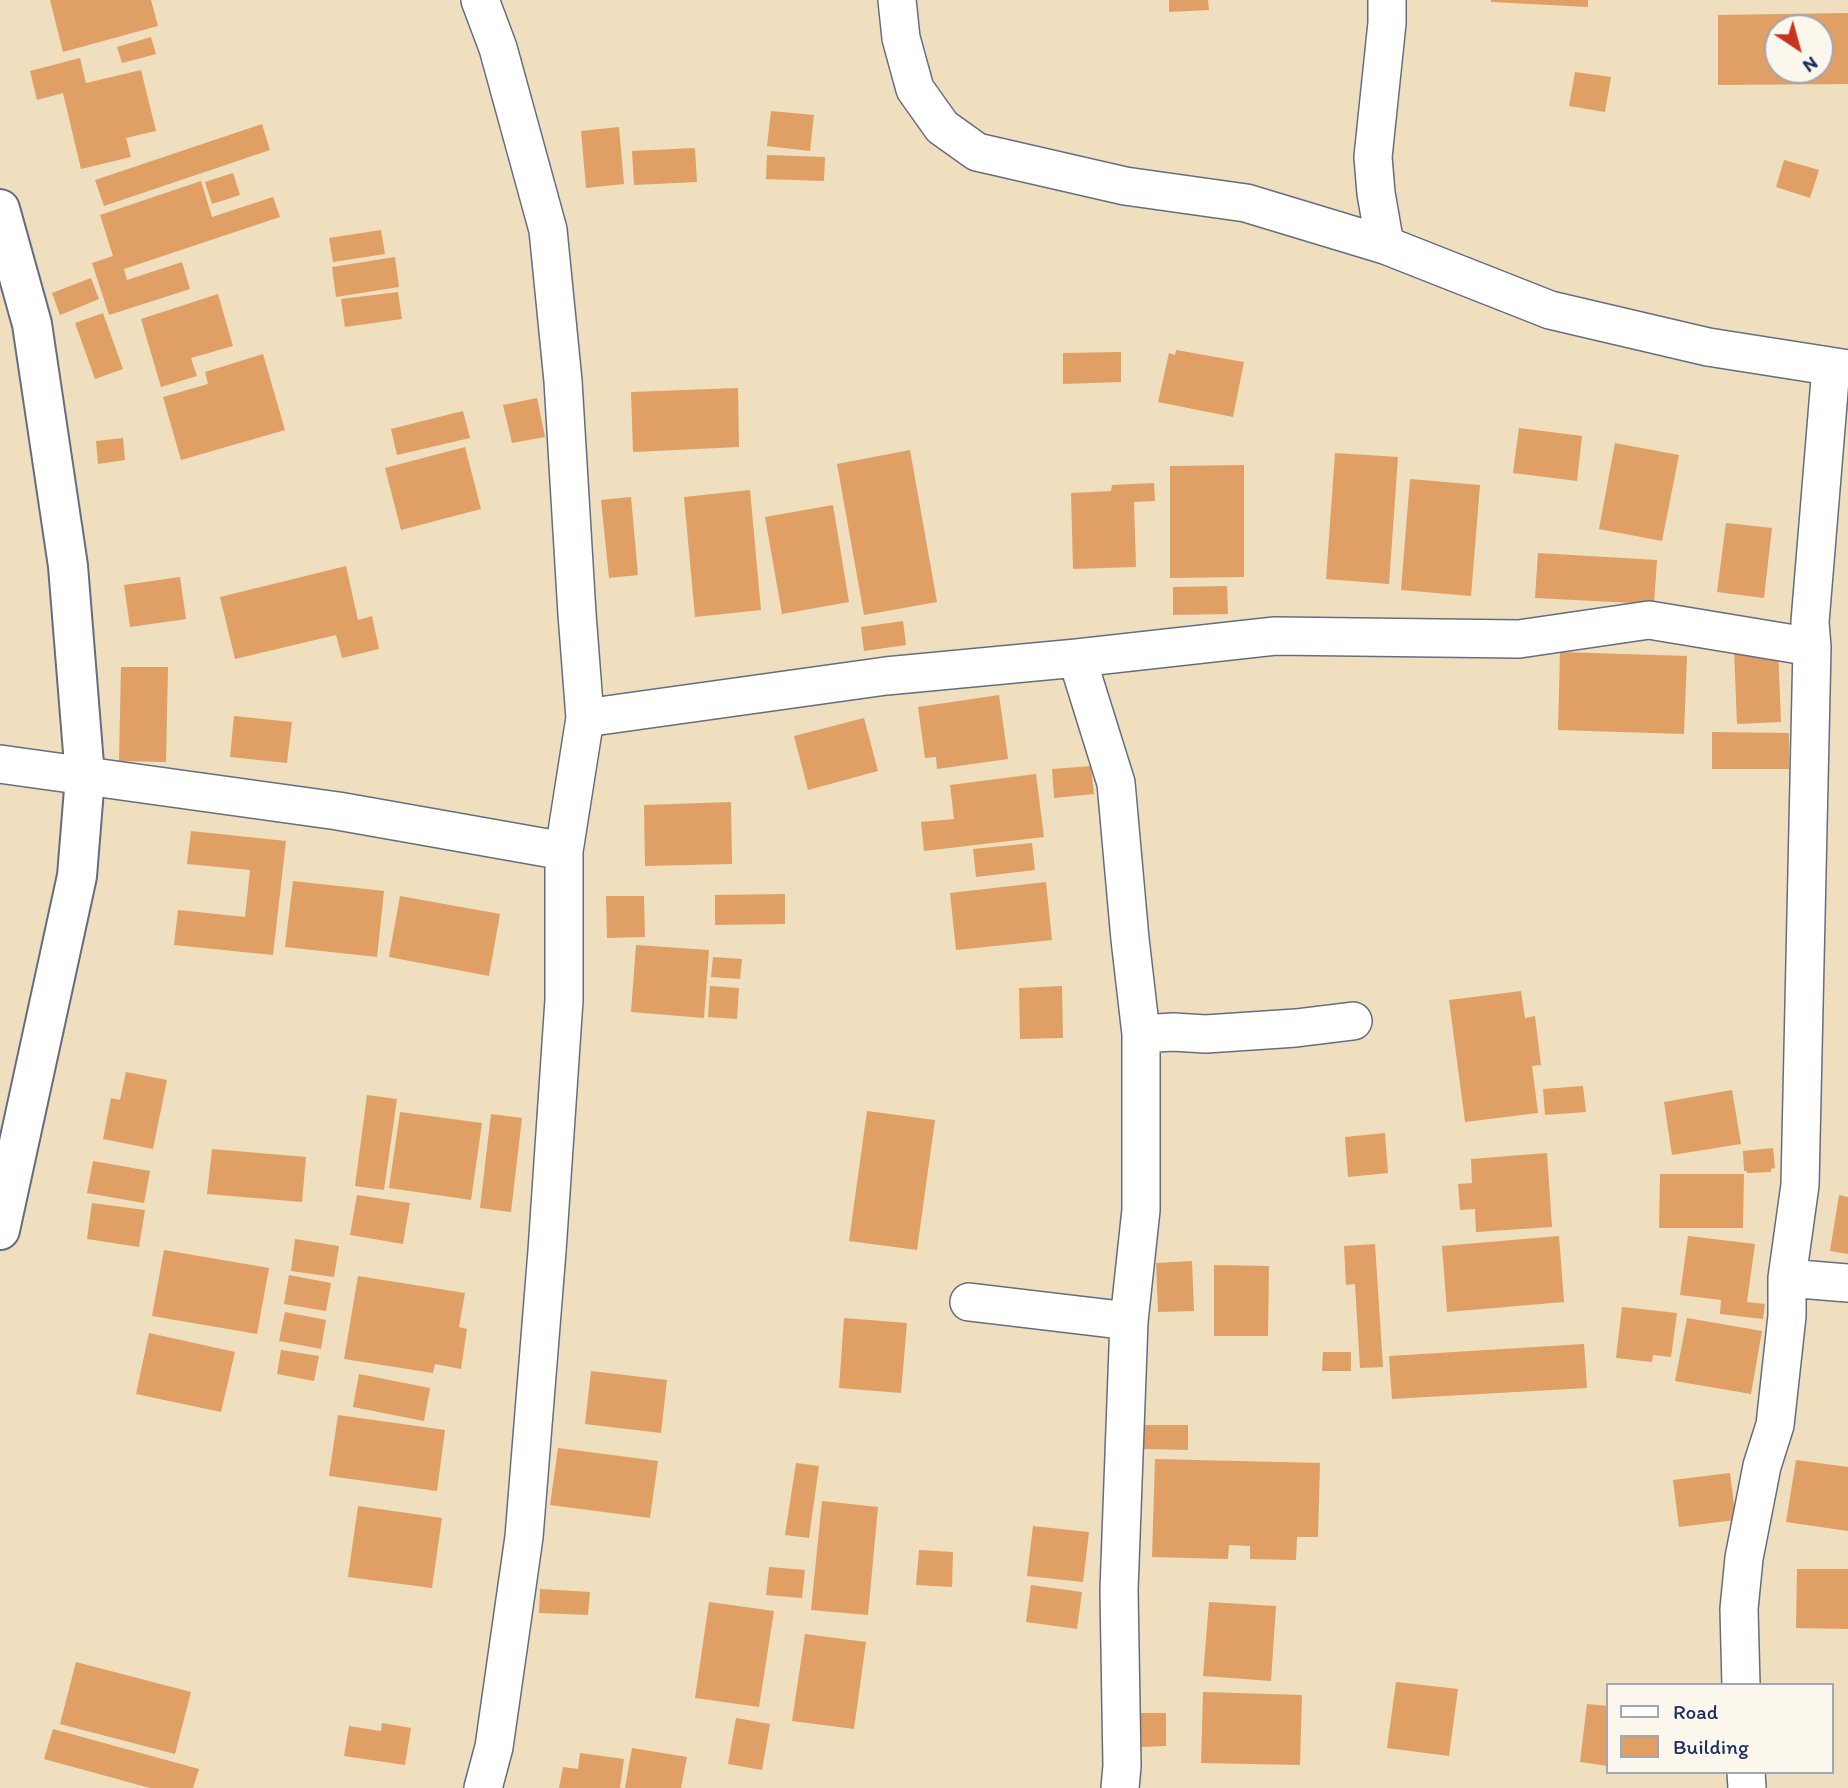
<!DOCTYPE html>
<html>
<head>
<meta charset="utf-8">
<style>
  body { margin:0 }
  #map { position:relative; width:1848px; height:1788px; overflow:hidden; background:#efdfbf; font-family:Itim,sans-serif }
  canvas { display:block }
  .legend { position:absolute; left:1606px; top:1683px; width:228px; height:91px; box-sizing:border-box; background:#fbf7ec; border:2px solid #a1a7b3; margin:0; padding:9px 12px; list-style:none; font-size:21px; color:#1b2f5e }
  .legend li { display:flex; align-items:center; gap:14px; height:35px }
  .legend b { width:35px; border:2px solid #a1a7b3 }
  .north { position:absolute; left:1764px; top:14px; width:70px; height:70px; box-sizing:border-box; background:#fbf7ec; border:2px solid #a1a7b3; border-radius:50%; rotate:144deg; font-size:19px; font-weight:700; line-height:28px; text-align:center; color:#1b2f5e }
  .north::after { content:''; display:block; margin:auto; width:24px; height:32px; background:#c8321e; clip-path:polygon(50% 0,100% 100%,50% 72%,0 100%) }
</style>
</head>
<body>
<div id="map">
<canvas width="1848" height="1788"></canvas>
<ul class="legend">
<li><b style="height:9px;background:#fff"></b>Road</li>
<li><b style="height:19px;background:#df9f65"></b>Building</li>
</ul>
<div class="north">N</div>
</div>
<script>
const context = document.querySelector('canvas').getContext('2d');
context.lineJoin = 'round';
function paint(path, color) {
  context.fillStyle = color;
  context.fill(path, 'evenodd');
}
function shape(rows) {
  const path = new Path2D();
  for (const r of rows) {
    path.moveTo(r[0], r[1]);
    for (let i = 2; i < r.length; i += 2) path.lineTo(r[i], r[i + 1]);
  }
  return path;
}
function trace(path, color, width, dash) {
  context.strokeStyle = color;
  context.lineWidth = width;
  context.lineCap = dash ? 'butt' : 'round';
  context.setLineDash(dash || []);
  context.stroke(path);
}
paint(shape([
  [50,0,151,0,158,26,63,52],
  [1169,0,1208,0,1209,10,1169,12],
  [1491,0,1588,0,1588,7,1491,2],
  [1848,13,1848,84,1718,85,1718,15],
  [1778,28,1820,28,1820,70,1778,70],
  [151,37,156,54,122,63,117,47],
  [80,58,86,83,141,70,156,131,126,138,131,157,81,169,63,93,37,100,30,71],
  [1575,72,1611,77,1605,112,1569,106],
  [771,111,814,115,810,151,767,146],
  [262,124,270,150,104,206,95,180],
  [619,127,624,184,586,188,581,131],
  [695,148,697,182,634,185,632,151],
  [767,155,825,157,824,181,766,179],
  [1784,160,1819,170,1810,198,1776,187],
  [233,173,240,195,212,204,205,182],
  [201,181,212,217,273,197,280,217,124,269,127,280,182,262,190,289,109,315,92,263,113,256,100,215],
  [381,230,385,254,333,262,329,238],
  [395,257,399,287,336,297,332,267],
  [91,278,99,299,60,315,52,293],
  [398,292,402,319,345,327,341,299],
  [218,294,233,346,191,358,197,376,161,387,141,319],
  [103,313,123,369,95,379,75,323],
  [1176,350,1244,362,1233,417,1158,402,1169,353,1175,355],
  [1121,352,1121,382,1063,384,1063,353],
  [263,354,285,430,181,460,163,397,208,384,205,372],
  [738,388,739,447,633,452,631,392],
  [537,398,545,437,512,443,503,405],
  [463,411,470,438,397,455,391,429],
  [1519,428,1582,436,1577,481,1513,473],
  [123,438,125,460,98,464,96,441],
  [1615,443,1679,455,1662,541,1599,529],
  [465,447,481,509,401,530,385,468],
  [910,450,937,602,864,615,837,464],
  [1335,453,1398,457,1389,584,1326,579],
  [1244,465,1244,577,1170,578,1170,466],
  [1410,479,1480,485,1471,596,1401,590],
  [1154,483,1155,501,1134,502,1136,567,1073,569,1071,493,1111,491,1112,485],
  [750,490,761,610,695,617,684,497],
  [631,497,638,575,609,578,601,500],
  [833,505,849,602,782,614,765,517],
  [1726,523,1772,528,1764,598,1717,592],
  [1538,553,1657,560,1654,604,1535,598],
  [346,566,358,620,372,616,379,649,342,658,336,635,235,659,220,597],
  [180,577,186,619,130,627,124,585],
  [1227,586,1228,614,1173,615,1173,587],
  [903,621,906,645,864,651,861,627],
  [1778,647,1781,722,1737,724,1734,649],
  [1560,652,1687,656,1684,734,1558,730],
  [121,667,168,667,166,762,119,761],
  [999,695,1008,759,937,769,936,757,925,758,918,707],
  [234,716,292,722,287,763,230,757],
  [864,718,878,771,808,790,794,736],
  [1712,732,1789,733,1789,769,1712,769],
  [1091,766,1094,794,1054,798,1052,769],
  [1036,774,1044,837,924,851,921,822,954,819,950,785],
  [731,802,732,864,645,866,644,805],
  [191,831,286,841,273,955,174,945,178,910,245,917,250,870,187,864],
  [1032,843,1035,870,976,877,973,849],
  [293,881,384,891,377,957,285,947],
  [1046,882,1052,940,956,950,950,893],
  [785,894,785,924,715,925,715,895],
  [400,896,500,914,489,976,389,957],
  [606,896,644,896,645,937,607,938],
  [636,945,709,950,704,1018,631,1012],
  [713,957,742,959,740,979,711,977],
  [710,986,739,988,737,1019,708,1017],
  [1062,986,1063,1038,1020,1039,1019,988],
  [1521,991,1525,1018,1535,1016,1541,1065,1532,1066,1538,1113,1465,1122,1449,1000],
  [126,1072,167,1080,153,1149,103,1139,111,1098,120,1100],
  [1583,1086,1586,1112,1545,1115,1543,1089],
  [1732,1090,1741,1144,1672,1155,1664,1102],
  [367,1095,397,1099,384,1190,355,1186],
  [867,1111,935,1120,917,1250,849,1241],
  [400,1112,482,1123,471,1200,389,1188],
  [491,1114,522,1118,511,1212,480,1208],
  [1385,1133,1388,1173,1348,1177,1345,1137],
  [1773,1148,1775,1168,1771,1169,1771,1172,1747,1173,1747,1171,1744,1171,1743,1151],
  [212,1149,306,1157,302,1202,207,1194],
  [1547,1153,1552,1227,1476,1232,1475,1209,1460,1210,1458,1184,1472,1183,1471,1159],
  [93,1161,150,1171,144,1203,87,1193],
  [1660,1174,1744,1174,1743,1228,1659,1228],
  [357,1195,410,1203,403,1244,350,1235],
  [1839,1195,1848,1197,1848,1254,1830,1251],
  [92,1203,145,1210,139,1247,87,1239],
  [1559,1236,1564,1302,1447,1312,1442,1246],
  [1688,1236,1755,1244,1747,1302,1765,1304,1763,1319,1720,1314,1721,1300,1680,1295],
  [295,1239,339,1246,334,1277,291,1271],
  [1375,1244,1383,1367,1360,1368,1355,1284,1346,1285,1344,1246],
  [164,1250,269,1268,257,1334,152,1316],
  [1192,1261,1194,1311,1158,1312,1156,1263],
  [1214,1265,1269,1266,1268,1336,1214,1336],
  [289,1275,331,1283,326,1311,284,1304],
  [358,1276,465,1293,459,1327,467,1329,461,1369,435,1364,433,1373,344,1359],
  [1622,1307,1677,1313,1671,1357,1653,1355,1652,1362,1616,1358],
  [285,1312,326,1320,321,1349,279,1341],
  [844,1318,907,1323,901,1393,839,1388],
  [1687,1318,1762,1331,1751,1394,1675,1381],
  [149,1333,235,1352,221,1412,136,1394],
  [1584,1344,1587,1388,1392,1399,1389,1356],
  [281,1350,319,1356,314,1381,277,1374],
  [1323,1352,1351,1352,1351,1371,1322,1371],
  [591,1371,667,1380,661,1433,585,1424],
  [359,1374,430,1388,424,1421,353,1407],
  [338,1415,445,1430,437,1491,329,1476],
  [1144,1425,1188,1425,1188,1450,1144,1449],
  [558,1448,658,1461,650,1518,550,1505],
  [1155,1459,1320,1463,1318,1537,1297,1537,1296,1560,1250,1559,1250,1546,1229,1545,1228,1559,1152,1557],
  [1796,1460,1848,1467,1848,1531,1786,1522],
  [796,1463,819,1466,809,1538,785,1535],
  [1730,1473,1736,1520,1679,1527,1673,1480],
  [822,1501,878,1507,868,1615,811,1610],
  [358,1506,442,1518,432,1588,348,1577],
  [1033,1526,1089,1532,1083,1582,1027,1576],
  [919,1550,953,1552,952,1587,916,1585],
  [769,1567,805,1570,802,1598,766,1595],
  [1797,1569,1848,1569,1848,1629,1796,1628],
  [1031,1585,1082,1592,1077,1629,1026,1622],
  [540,1589,590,1592,588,1615,539,1613],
  [709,1602,774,1611,759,1707,695,1698],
  [1209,1602,1276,1606,1271,1681,1203,1676],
  [805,1634,866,1642,854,1729,792,1721],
  [76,1662,191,1692,175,1754,60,1724],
  [1396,1682,1458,1689,1449,1756,1387,1748],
  [1203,1692,1302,1695,1300,1765,1201,1763],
  [1587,1704,1608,1706,1608,1766,1580,1762],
  [1140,1713,1166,1713,1166,1746,1141,1747],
  [736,1718,770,1724,762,1770,728,1764],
  [382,1723,411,1728,405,1765,344,1756,349,1726,381,1731],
  [53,1729,199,1769,193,1788,150,1788,44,1759],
  [632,1748,687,1757,681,1788,625,1788],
  [580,1753,624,1759,620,1788,559,1788,563,1767,578,1769]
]), '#df9f65');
const street = shape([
  [480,0,498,48,548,230,563,381,577,614,585,718,564,851,564,1000,547,1251,524,1537,494,1747,483,1788],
  [897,0,901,38,915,89,942,127,977,152,1125,186,1246,203,1385,245,1550,310,1708,347,1848,369],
  [1385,245,1376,193,1373,157,1387,23,1387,0],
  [1077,658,1116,783,1130,939,1141,1034,1141,1210,1129,1321,1119,1590,1122,1766,1120,1788],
  [585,718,886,676,1077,658,1275,636,1519,639,1649,620,1812,647],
  [0,764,338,811,564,851],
  [1141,1034,1173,1032,1206,1034,1296,1028,1353,1021],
  [1787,1278,1848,1283],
  [969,1302,1129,1321],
  [1741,1685,1739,1609,1744,1558,1762,1466,1775,1425,1787,1316,1787,1278,1800,1185,1812,647,1810,622,1831,367],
  [1746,1772,1747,1788]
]);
const secondary = shape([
  [0,209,32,324,68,566,85,777,77,876,0,1230]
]);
trace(street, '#656d80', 40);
trace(secondary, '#656d80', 42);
trace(street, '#fff', 37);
trace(secondary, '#fff', 38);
</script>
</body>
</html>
